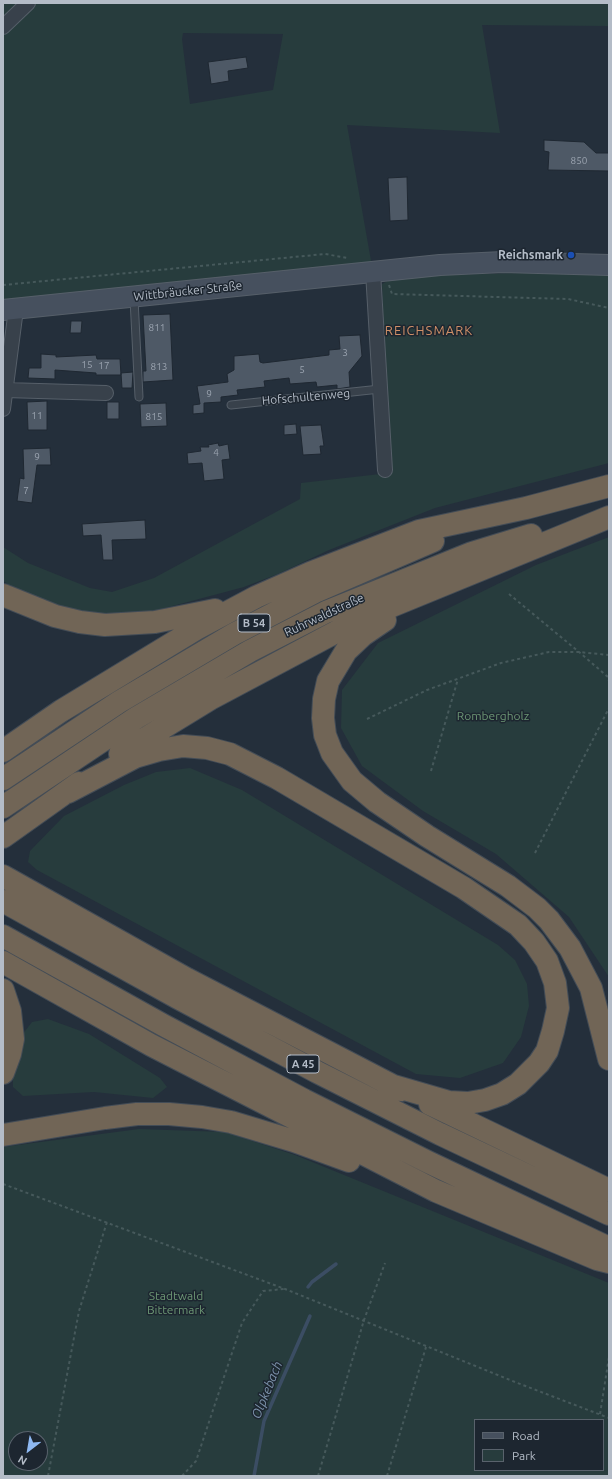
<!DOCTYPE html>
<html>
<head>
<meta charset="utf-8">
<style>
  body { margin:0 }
  #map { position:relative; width:612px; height:1479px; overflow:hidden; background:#242f3b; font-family:Ubuntu,sans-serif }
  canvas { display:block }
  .frame { position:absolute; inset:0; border:4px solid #b4bcc7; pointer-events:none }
  .legend { position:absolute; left:474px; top:1419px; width:130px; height:52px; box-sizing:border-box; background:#1d2630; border:1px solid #59626c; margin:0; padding:5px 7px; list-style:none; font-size:12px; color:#b4bcc7 }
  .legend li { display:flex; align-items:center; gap:8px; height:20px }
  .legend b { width:20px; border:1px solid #59626c }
  .north { position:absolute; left:8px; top:1431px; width:40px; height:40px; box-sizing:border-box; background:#1d2630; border:1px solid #59626c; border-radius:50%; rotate:211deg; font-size:11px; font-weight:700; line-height:16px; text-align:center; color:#b4bcc7 }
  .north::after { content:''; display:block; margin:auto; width:14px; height:18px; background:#8eb8f1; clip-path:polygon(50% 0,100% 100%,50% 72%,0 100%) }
</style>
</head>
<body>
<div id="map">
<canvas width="612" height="1479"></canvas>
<div class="frame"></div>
<ul class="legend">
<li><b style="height:5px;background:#46505e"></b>Road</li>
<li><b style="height:11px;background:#273c3d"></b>Park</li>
</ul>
<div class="north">N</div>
</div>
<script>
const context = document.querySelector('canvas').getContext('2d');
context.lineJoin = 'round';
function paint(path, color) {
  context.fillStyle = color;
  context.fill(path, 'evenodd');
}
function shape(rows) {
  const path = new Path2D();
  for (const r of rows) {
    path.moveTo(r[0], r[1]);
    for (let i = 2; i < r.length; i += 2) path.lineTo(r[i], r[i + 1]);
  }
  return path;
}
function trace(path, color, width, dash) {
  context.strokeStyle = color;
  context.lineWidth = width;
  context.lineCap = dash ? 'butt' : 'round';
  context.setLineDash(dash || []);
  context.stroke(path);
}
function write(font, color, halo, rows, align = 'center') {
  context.font = font + ' Ubuntu,sans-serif';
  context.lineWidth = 3;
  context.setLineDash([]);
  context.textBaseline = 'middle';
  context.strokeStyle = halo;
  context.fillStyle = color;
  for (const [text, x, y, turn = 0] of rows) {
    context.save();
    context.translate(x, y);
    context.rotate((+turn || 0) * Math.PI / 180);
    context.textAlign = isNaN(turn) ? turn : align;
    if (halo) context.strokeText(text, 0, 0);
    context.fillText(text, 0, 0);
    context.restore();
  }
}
paint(shape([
  [3,3,609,3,609,26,482,25,500,133,347,125,373,272,3,310],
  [183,33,283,34,273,90,190,104,182,39],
  [609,271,609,463,435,508,329,550,278,574,244,587,135,616,93,614,53,606,23,593,3,581,3,547,28,563,90,588,112,592,154,578,300,499,301,483,389,473,382,284,397,276],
  [609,537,609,977,569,917,496,854,423,811,362,766,341,728,342,690,378,643,536,565],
  [190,768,242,790,498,945,515,960,527,984,529,1006,521,1037,503,1063,460,1078,416,1074,37,870,28,862,30,851,64,816,124,785,156,772],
  [48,1019,89,1034,160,1078,167,1087,153,1098,94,1092,23,1096,13,1087,13,1077,19,1039,32,1022],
  [139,1129,225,1132,295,1155,609,1283,609,1476,3,1476,3,1147],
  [475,1420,603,1420,603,1470,475,1470],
  [16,1439,40,1439,40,1463,16,1463]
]), '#273c3d');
trace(shape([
  [308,1287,312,1282,336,1264],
  [254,1476,264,1421,310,1316]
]), '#3b4d63', 3.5);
const building = shape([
  [246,57,248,68,228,71,229,81,211,84,208,62,246,57],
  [544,140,584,142,596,153,609,153,609,171,548,170,549,152,544,151,544,140],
  [407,177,408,220,390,221,388,178,407,177],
  [170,314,173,380,143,382,143,371,146,371,143,315,170,314],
  [71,321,82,321,81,333,70,333,71,321],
  [360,335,362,356,349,372,350,387,337,389,337,385,317,387,316,382,290,384,289,378,264,381,265,387,237,390,238,395,221,397,221,402,204,403,204,413,193,414,193,405,200,404,197,386,228,382,227,374,234,370,234,356,259,354,260,362,263,363,329,355,329,350,340,349,339,336,360,335],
  [41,354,56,355,56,357,96,355,97,359,120,359,121,375,96,375,96,373,55,370,55,379,28,378,29,368,41,368,41,354],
  [133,372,132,388,122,388,121,373,133,372],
  [47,401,47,430,28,430,27,402,47,401],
  [107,402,119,402,119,419,107,419,107,402],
  [166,403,167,426,141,427,140,404,166,403],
  [296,424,297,434,284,435,284,425,296,424],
  [321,425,324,446,320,446,321,454,303,455,300,426,321,425],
  [218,443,219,446,228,444,230,459,222,460,224,479,204,481,202,463,188,464,187,453,201,451,200,447,209,447,208,445,218,443],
  [50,448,51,465,37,465,32,503,17,501,20,478,24,479,23,449,50,448],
  [145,520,146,539,112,540,113,560,103,560,101,535,83,536,82,524,145,520]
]);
paint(building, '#4e5966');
trace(building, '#1f2832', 1);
const lane = shape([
  [134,299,139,397],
  [231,405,380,389]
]);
const street = shape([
  [3,27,28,3],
  [373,272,385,470],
  [5,390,106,393],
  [3,409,16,309]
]);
const secondary = shape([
  [3,310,440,265,503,262,609,265]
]);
const highway = shape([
  [3,595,55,616,80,622,105,625,155,622,215,610],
  [385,620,363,635,346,651,328,681,324,699,323,718,325,735,332,753,352,781,377,802,427,836,508,886,537,908,549,920,570,948,591,988,609,1059],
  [3,751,61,711,196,629,256,597,310,573,419,531,526,508,609,486],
  [120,754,210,699,336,632,382,610,609,517],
  [3,779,119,702,234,634,315,592,433,541],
  [68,792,135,757,159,750,183,746,207,748,230,754,277,778,464,888,518,925,534,942,547,961,555,983,558,1008,553,1031,547,1051,539,1063,518,1084,502,1094,485,1100,468,1103,449,1102,387,1084],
  [3,807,136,718,250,651,326,612,472,553,531,535],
  [3,837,79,783],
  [3,876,187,979,401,1090],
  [3,901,178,998,317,1072,440,1134,609,1214],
  [3,936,163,1025,304,1100,428,1162,609,1248],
  [3,962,151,1045,436,1191,597,1259,609,1262],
  [3,990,10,1011,13,1039,10,1054,3,1073],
  [430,1104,609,1190],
  [3,1135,105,1118,137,1114,169,1114,202,1117,231,1122,294,1141,349,1161]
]);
trace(lane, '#565f69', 9);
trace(street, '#565f69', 16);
trace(secondary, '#565f69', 22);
trace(highway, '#434c56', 24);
trace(shape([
  [3,285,325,254,348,258],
  [389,285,392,294,568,299,609,308],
  [509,594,579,652,608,677,609,681],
  [367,719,427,690,501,663,549,652,579,652,609,655],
  [431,771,458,679],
  [535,853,609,708],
  [3,1184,285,1289,515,1382,609,1418],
  [600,1414,609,1357],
  [48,1476,79,1311,107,1222],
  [182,1476,196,1461,242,1323,263,1291,284,1289],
  [318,1476,364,1320,385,1263],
  [387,1476,426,1347]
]), '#46595b', 2, [3, 3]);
trace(lane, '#38414b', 7);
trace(street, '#38414b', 14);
trace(secondary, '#46505e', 20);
trace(highway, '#716556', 22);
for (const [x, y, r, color] of [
  [571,255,4,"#1a4fb4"]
]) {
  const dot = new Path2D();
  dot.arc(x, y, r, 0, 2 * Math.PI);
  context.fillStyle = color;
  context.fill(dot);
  trace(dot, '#1d2630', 1.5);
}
write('10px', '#9aa3af', null, [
  ["850",579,161],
  ["811",157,328],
  ["3",345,353],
  ["15",87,365],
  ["17",104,366],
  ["813",159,367],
  ["5",302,370],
  ["9",209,394],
  ["11",37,416],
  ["815",154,417],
  ["4",216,453],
  ["9",37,457],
  ["7",26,491]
]);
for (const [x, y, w] of [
  [254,623,32],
  [303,1064,32]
]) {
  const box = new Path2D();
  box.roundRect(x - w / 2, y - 9, w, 18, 3);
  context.fillStyle = '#1d2630';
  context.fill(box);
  trace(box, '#b4bcc7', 1);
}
write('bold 11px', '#b4bcc7', null, [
  ["B 54",254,623],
  ["A 45",303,1064]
]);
write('bold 12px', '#b4bcc7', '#1d2630', [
  ["Reichsmark",563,255]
], 'right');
write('12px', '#b4bcc7', '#1d2630', [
  ["Wittbräucker Straße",188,291,-6],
  ["Hofschultenweg",306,397,-5],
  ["Ruhrwaldstraße",324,615,-25]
]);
write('12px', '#6c9674', '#1d2630', [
  ["Rombergholz",493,716],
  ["Stadtwald",176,1296],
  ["Bittermark",176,1310]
]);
context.letterSpacing = '1px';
write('13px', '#ce9068', '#1d2630', [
  ["REICHSMARK",429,331]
]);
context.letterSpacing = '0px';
write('italic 13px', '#7d93ac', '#1d2630', [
  ["Olpkebach",267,1390,-68]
]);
</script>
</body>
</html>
